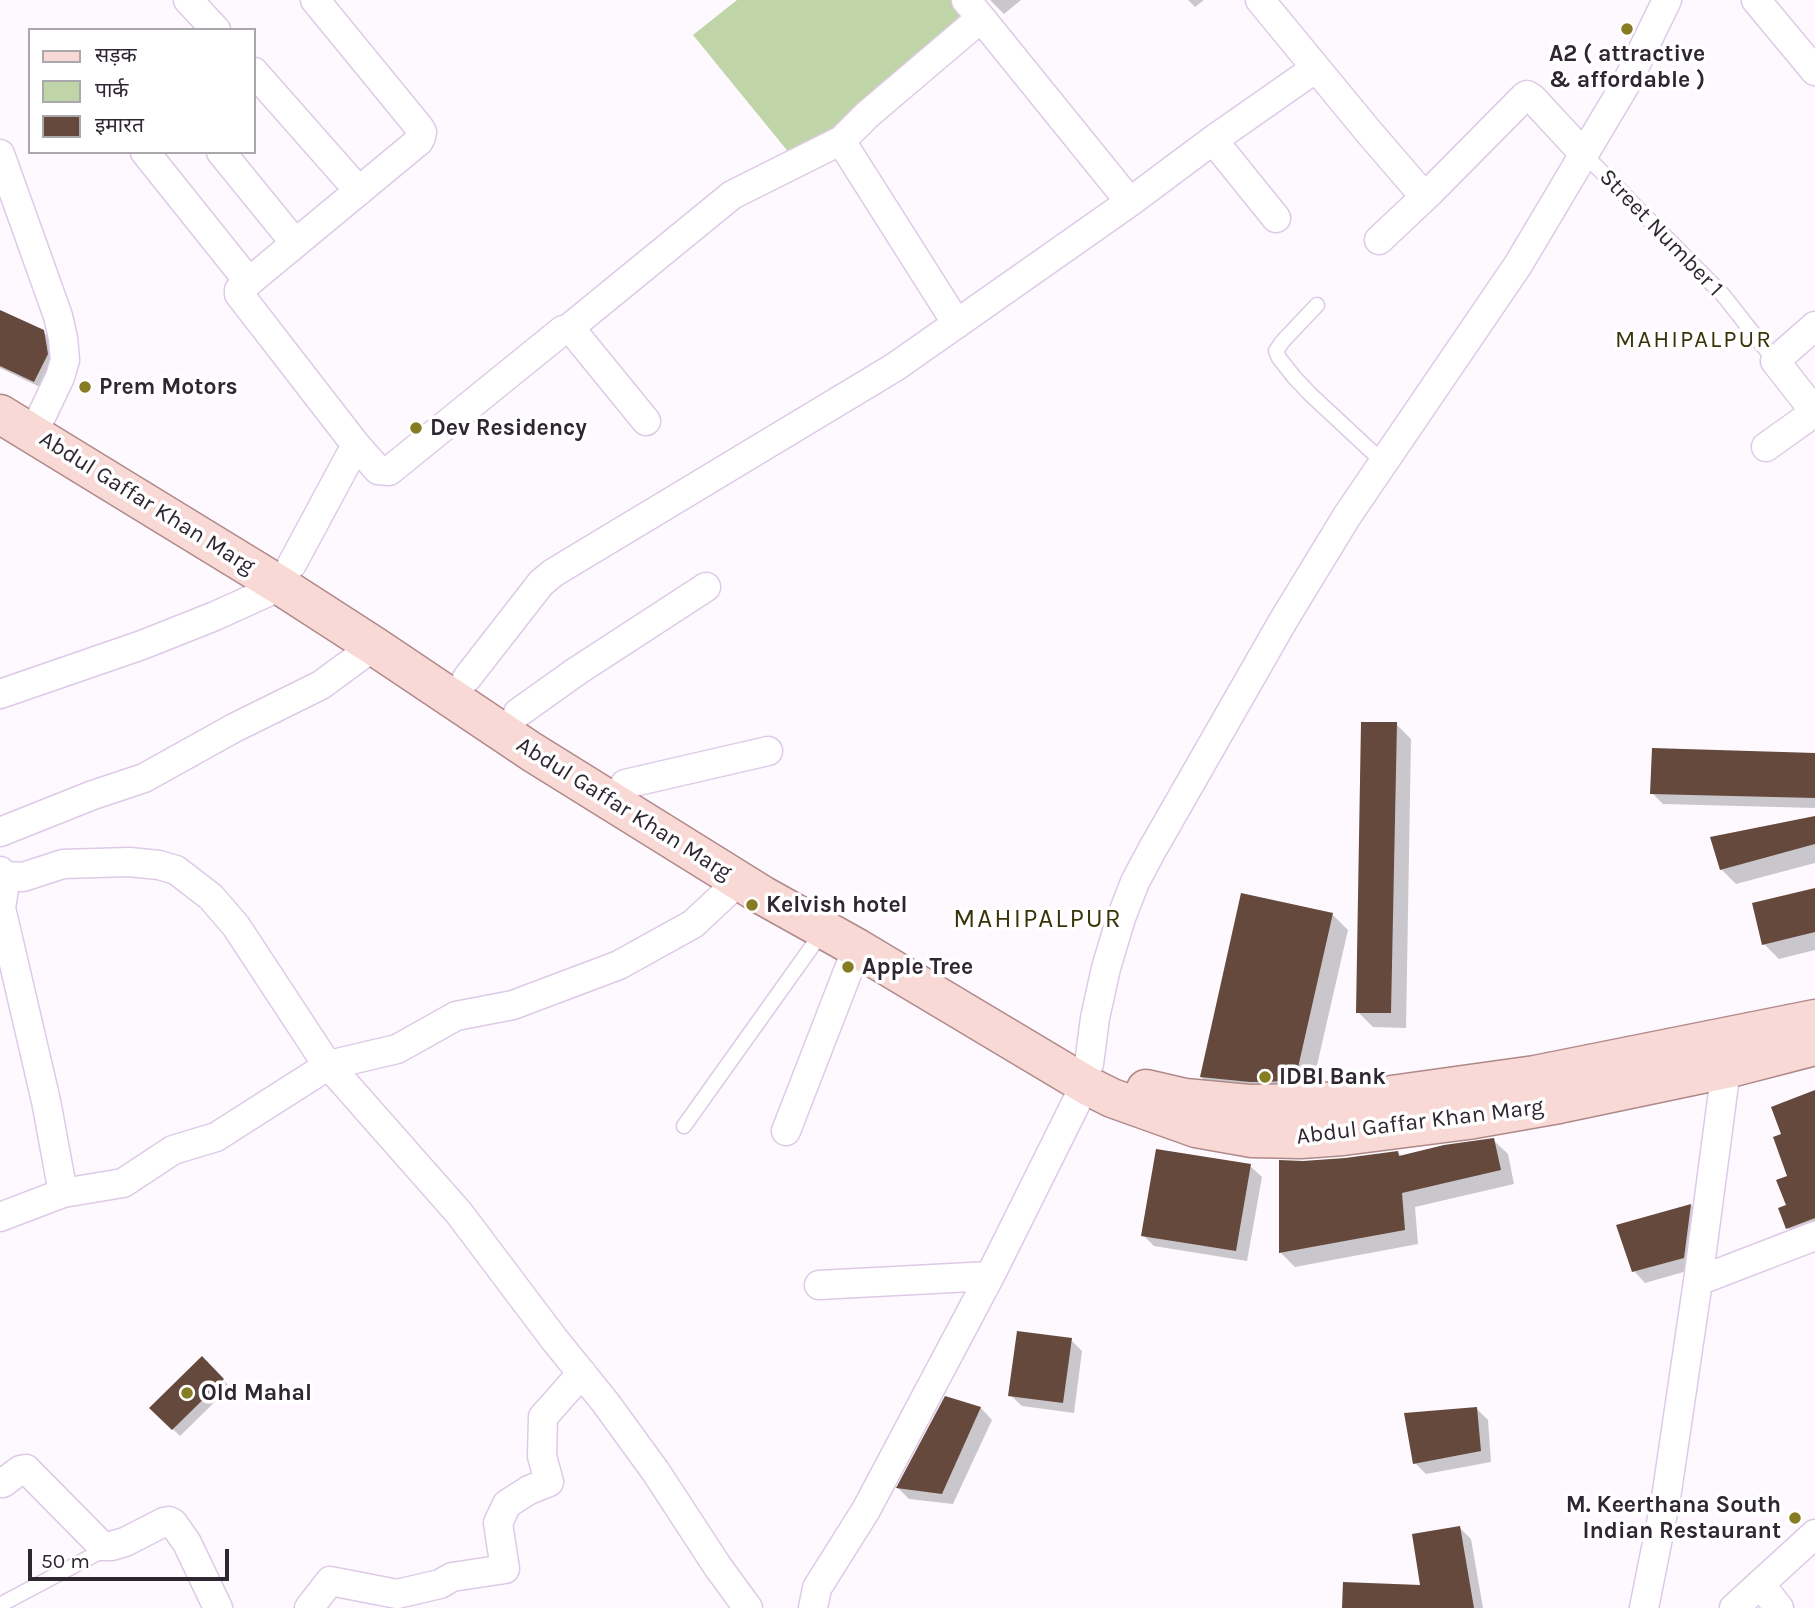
<!DOCTYPE html>
<html>
<head>
<meta charset="utf-8">
<style>
  body { margin:0 }
  #map { position:relative; width:1815px; height:1608px; overflow:hidden; background:#fdf9ff; font-family:Karla,"Noto Sans Devanagari",sans-serif }
  canvas { display:block }
  .legend { position:absolute; left:28px; top:28px; width:228px; height:126px; box-sizing:border-box; background:#fff; border:2px solid #aba8ad; margin:0; padding:9px 12px; list-style:none; font-size:21px; color:#2e2631 }
  .legend li { display:flex; align-items:center; gap:14px; height:35px }
  .legend b { width:35px; border:2px solid #aba8ad }
  .scale { position:absolute; left:28px; top:1549px; width:201px; height:32px; box-sizing:border-box; border:4px solid #2e2631; border-top:0; padding-left:9px; font-size:21px; line-height:24px; white-space:nowrap; color:#2e2631; -webkit-text-stroke:5px #fff; paint-order:stroke }
</style>
</head>
<body>
<div id="map">
<canvas width="1815" height="1608"></canvas>
<ul class="legend">
<li><b style="height:9px;background:#f9d9d5"></b>सड़क</li>
<li><b style="height:19px;background:#bfd4a7"></b>पार्क</li>
<li><b style="height:19px;background:#65493c"></b>इमारत</li>
</ul>
<div class="scale">50 m</div>
</div>
<script>
const context = document.querySelector('canvas').getContext('2d');
context.lineJoin = 'round';
function paint(path, color) {
  context.fillStyle = color;
  context.fill(path, 'evenodd');
}
function shape(rows) {
  const path = new Path2D();
  for (const r of rows) {
    path.moveTo(r[0], r[1]);
    for (let i = 2; i < r.length; i += 2) path.lineTo(r[i], r[i + 1]);
  }
  return path;
}
function trace(path, color, width, dash) {
  context.strokeStyle = color;
  context.lineWidth = width;
  context.lineCap = dash ? 'butt' : 'round';
  context.setLineDash(dash || []);
  context.stroke(path);
}
function write(font, color, halo, rows, align = 'center') {
  context.font = font + ' Karla,sans-serif';
  context.lineWidth = 7;
  context.setLineDash([]);
  context.textBaseline = 'middle';
  context.strokeStyle = halo;
  context.fillStyle = color;
  for (const [text, x, y, turn = 0] of rows) {
    context.save();
    context.translate(x, y);
    context.rotate((+turn || 0) * Math.PI / 180);
    context.textAlign = isNaN(turn) ? turn : align;
    if (halo) context.strokeText(text, 0, 0);
    context.fillText(text, 0, 0);
    context.restore();
  }
}
paint(shape([
  [737,0,965,0,980,18,799,165,693,35]
]), '#bfd4a7');
paint(shape([
  [990,0,1021,0,1004,14],
  [1188,0,1204,0,1195,7],
  [0,312,43,332,51,339,54,362,42,388,0,368],
  [1396,724,1411,739,1406,1028,1373,1027,1358,1012],
  [1815,754,1815,808,1663,804,1652,793],
  [1815,818,1815,863,1736,884,1721,869],
  [1815,890,1815,950,1779,959,1764,944],
  [1333,915,1348,930,1310,1096,1216,1092,1201,1077],
  [1815,1092,1815,1239,1803,1243,1788,1228,1790,1177,1783,1135],
  [1493,1140,1508,1154,1514,1184,1415,1207,1418,1244,1295,1267,1281,1253,1303,1163,1398,1153,1402,1157],
  [1250,1166,1262,1177,1247,1261,1154,1246,1143,1235],
  [1691,1205,1702,1216,1694,1269,1645,1283,1634,1271,1619,1226],
  [1071,1340,1082,1351,1074,1413,1022,1406,1010,1395],
  [202,1359,230,1387,180,1436,151,1408],
  [946,1398,981,1408,992,1420,953,1504,909,1499,898,1488],
  [1477,1409,1488,1420,1491,1462,1426,1474,1415,1463],
  [1460,1528,1471,1539,1483,1608,1426,1608]
]), '#0003');
paint(shape([
  [0,310,44,330,48,354,34,382,0,366],
  [1361,722,1397,722,1391,1013,1356,1013],
  [1652,748,1815,753,1815,798,1650,794],
  [1815,816,1815,844,1720,870,1710,837],
  [1815,888,1815,932,1762,945,1752,903],
  [1241,893,1333,913,1295,1081,1250,1082,1200,1077],
  [1815,1090,1815,1218,1786,1229,1778,1208,1786,1205,1776,1180,1787,1176,1773,1137,1781,1134,1771,1107],
  [1494,1138,1501,1170,1402,1193,1405,1230,1279,1253,1279,1160,1303,1161,1345,1158,1398,1151,1399,1156,1444,1145],
  [1156,1149,1251,1164,1236,1251,1141,1236],
  [1691,1204,1684,1258,1632,1272,1616,1225],
  [1017,1331,1072,1338,1063,1403,1008,1396],
  [202,1356,224,1379,172,1430,149,1408],
  [945,1396,981,1407,942,1494,896,1488],
  [1477,1407,1481,1451,1413,1464,1404,1413],
  [1460,1526,1474,1608,1342,1608,1343,1582,1420,1585,1412,1534]
]), '#65493c');
const lane = shape([
  [1584,154,1723,295,1775,361],
  [1317,305,1282,342,1276,351,1279,358,1294,377,1310,394,1383,462],
  [684,1126,823,931],
  [0,1605,107,1548]
]);
const street = shape([
  [188,0,216,30],
  [315,0,419,127,422,132,421,137,419,141,239,290,239,294,356,445,378,470,389,471,563,330,568,329,575,334,646,421],
  [1260,0,1368,131,1424,196],
  [1756,0,1815,71],
  [981,18,1130,202],
  [254,72,359,191],
  [1213,140,1276,218],
  [145,152,249,282],
  [221,152,295,243],
  [0,154,58,316,63,338,65,360,60,377,42,415],
  [1379,240,1429,193,1524,97,1527,95,1533,99,1584,154],
  [957,324,843,144,842,140,867,115,981,18,966,0],
  [1815,326,1775,361,1815,412],
  [568,329,732,195,842,140],
  [1766,447,1815,412],
  [292,564,356,445],
  [467,678,541,583,553,573,895,367,1130,202,1213,140,1316,68],
  [0,694,142,645,215,616,281,586],
  [518,713,577,671,706,587],
  [625,784,768,751],
  [0,832,93,795,144,778,234,728,321,685,374,646],
  [0,871,6,876,23,877,63,864,129,862,159,865,176,870,211,897,236,926,324,1060,459,1213,554,1339,605,1402,656,1472,718,1567,748,1608],
  [6,876,1,908,46,1101,63,1193],
  [1089,1064,1095,1018,1106,968,1121,918,1135,882,1152,850,1283,621,1347,516,1518,265,1628,80,1667,0],
  [786,1131,857,948],
  [0,1217,63,1193,123,1183,173,1150,216,1137,329,1065,397,1049,456,1016,513,1005,619,965,693,924,739,881],
  [1698,1281,1815,1236],
  [819,1285,990,1276],
  [0,1481,3,1483,20,1470,26,1469,102,1546,111,1546,125,1542,164,1522,169,1521,173,1523,187,1543,218,1608],
  [1760,1584,1779,1608],
  [309,1608,330,1581,397,1594,440,1584,452,1577,505,1569,498,1523,507,1504,529,1490,549,1482,542,1456,543,1417,582,1373],
  [813,1608,817,1588,866,1510,990,1276,1085,1085],
  [1644,1608,1666,1498,1698,1281,1726,1069],
  [1734,1608,1815,1534]
]);
const primary = shape([
  [0,414,281,586,374,646,532,752,762,895,857,948,1088,1086,1112,1098,1196,1128,1252,1138,1301,1139,1343,1136,1468,1120,1559,1104,1726,1069,1815,1046],
  [1146,1089,1185,1098,1249,1104,1315,1103,1377,1097,1535,1075,1815,1019]
]);
trace(lane, '#decae7', 17);
trace(street, '#decae7', 31);
trace(primary, '#af8989', 41);
trace(lane, '#fff', 14);
trace(street, '#fff', 28);
trace(primary, '#f9d9d5', 38);
for (const [x, y, r, color] of [
  [1627,29,7,"#867c22"],
  [85,387,7,"#867c22"],
  [416,428,7,"#867c22"],
  [752,905,7,"#867c22"],
  [848,967,7,"#867c22"],
  [1265,1077,7,"#867c22"],
  [187,1393,7,"#867c22"],
  [1795,1518,7,"#867c22"]
]) {
  const dot = new Path2D();
  dot.arc(x, y, r, 0, 2 * Math.PI);
  context.fillStyle = color;
  context.fill(dot);
  trace(dot, '#fff', 2.5);
}
write('bold 23px', '#2e2631', '#fff', [
  ["A2 ( attractive",1627,54,"center"],
  ["& affordable )",1627,80,"center"],
  ["Prem Motors",99,387],
  ["Dev Residency",430,428],
  ["Kelvish hotel",766,905],
  ["Apple Tree",862,967],
  ["IDBI Bank",1279,1077],
  ["Old Mahal",201,1393],
  ["M. Keerthana South",1781,1505,"right"],
  ["Indian Restaurant",1781,1531,"right"]
], 'left');
write('23px', '#2e2631', '#fff', [
  ["Street Number 1",1661,233,46],
  ["Abdul Gaffar Khan Marg",147,503,32],
  ["Abdul Gaffar Khan Marg",624,809,32],
  ["Abdul Gaffar Khan Marg",1420,1122,-7]
]);
context.letterSpacing = '2px';
write('24px', '#383308', '#fff', [
  ["MAHIPALPUR",1694,340]
]);
context.letterSpacing = '0px';
context.letterSpacing = '2px';
write('26px', '#383308', '#fff', [
  ["MAHIPALPUR",1038,920]
]);
context.letterSpacing = '0px';
</script>
</body>
</html>
